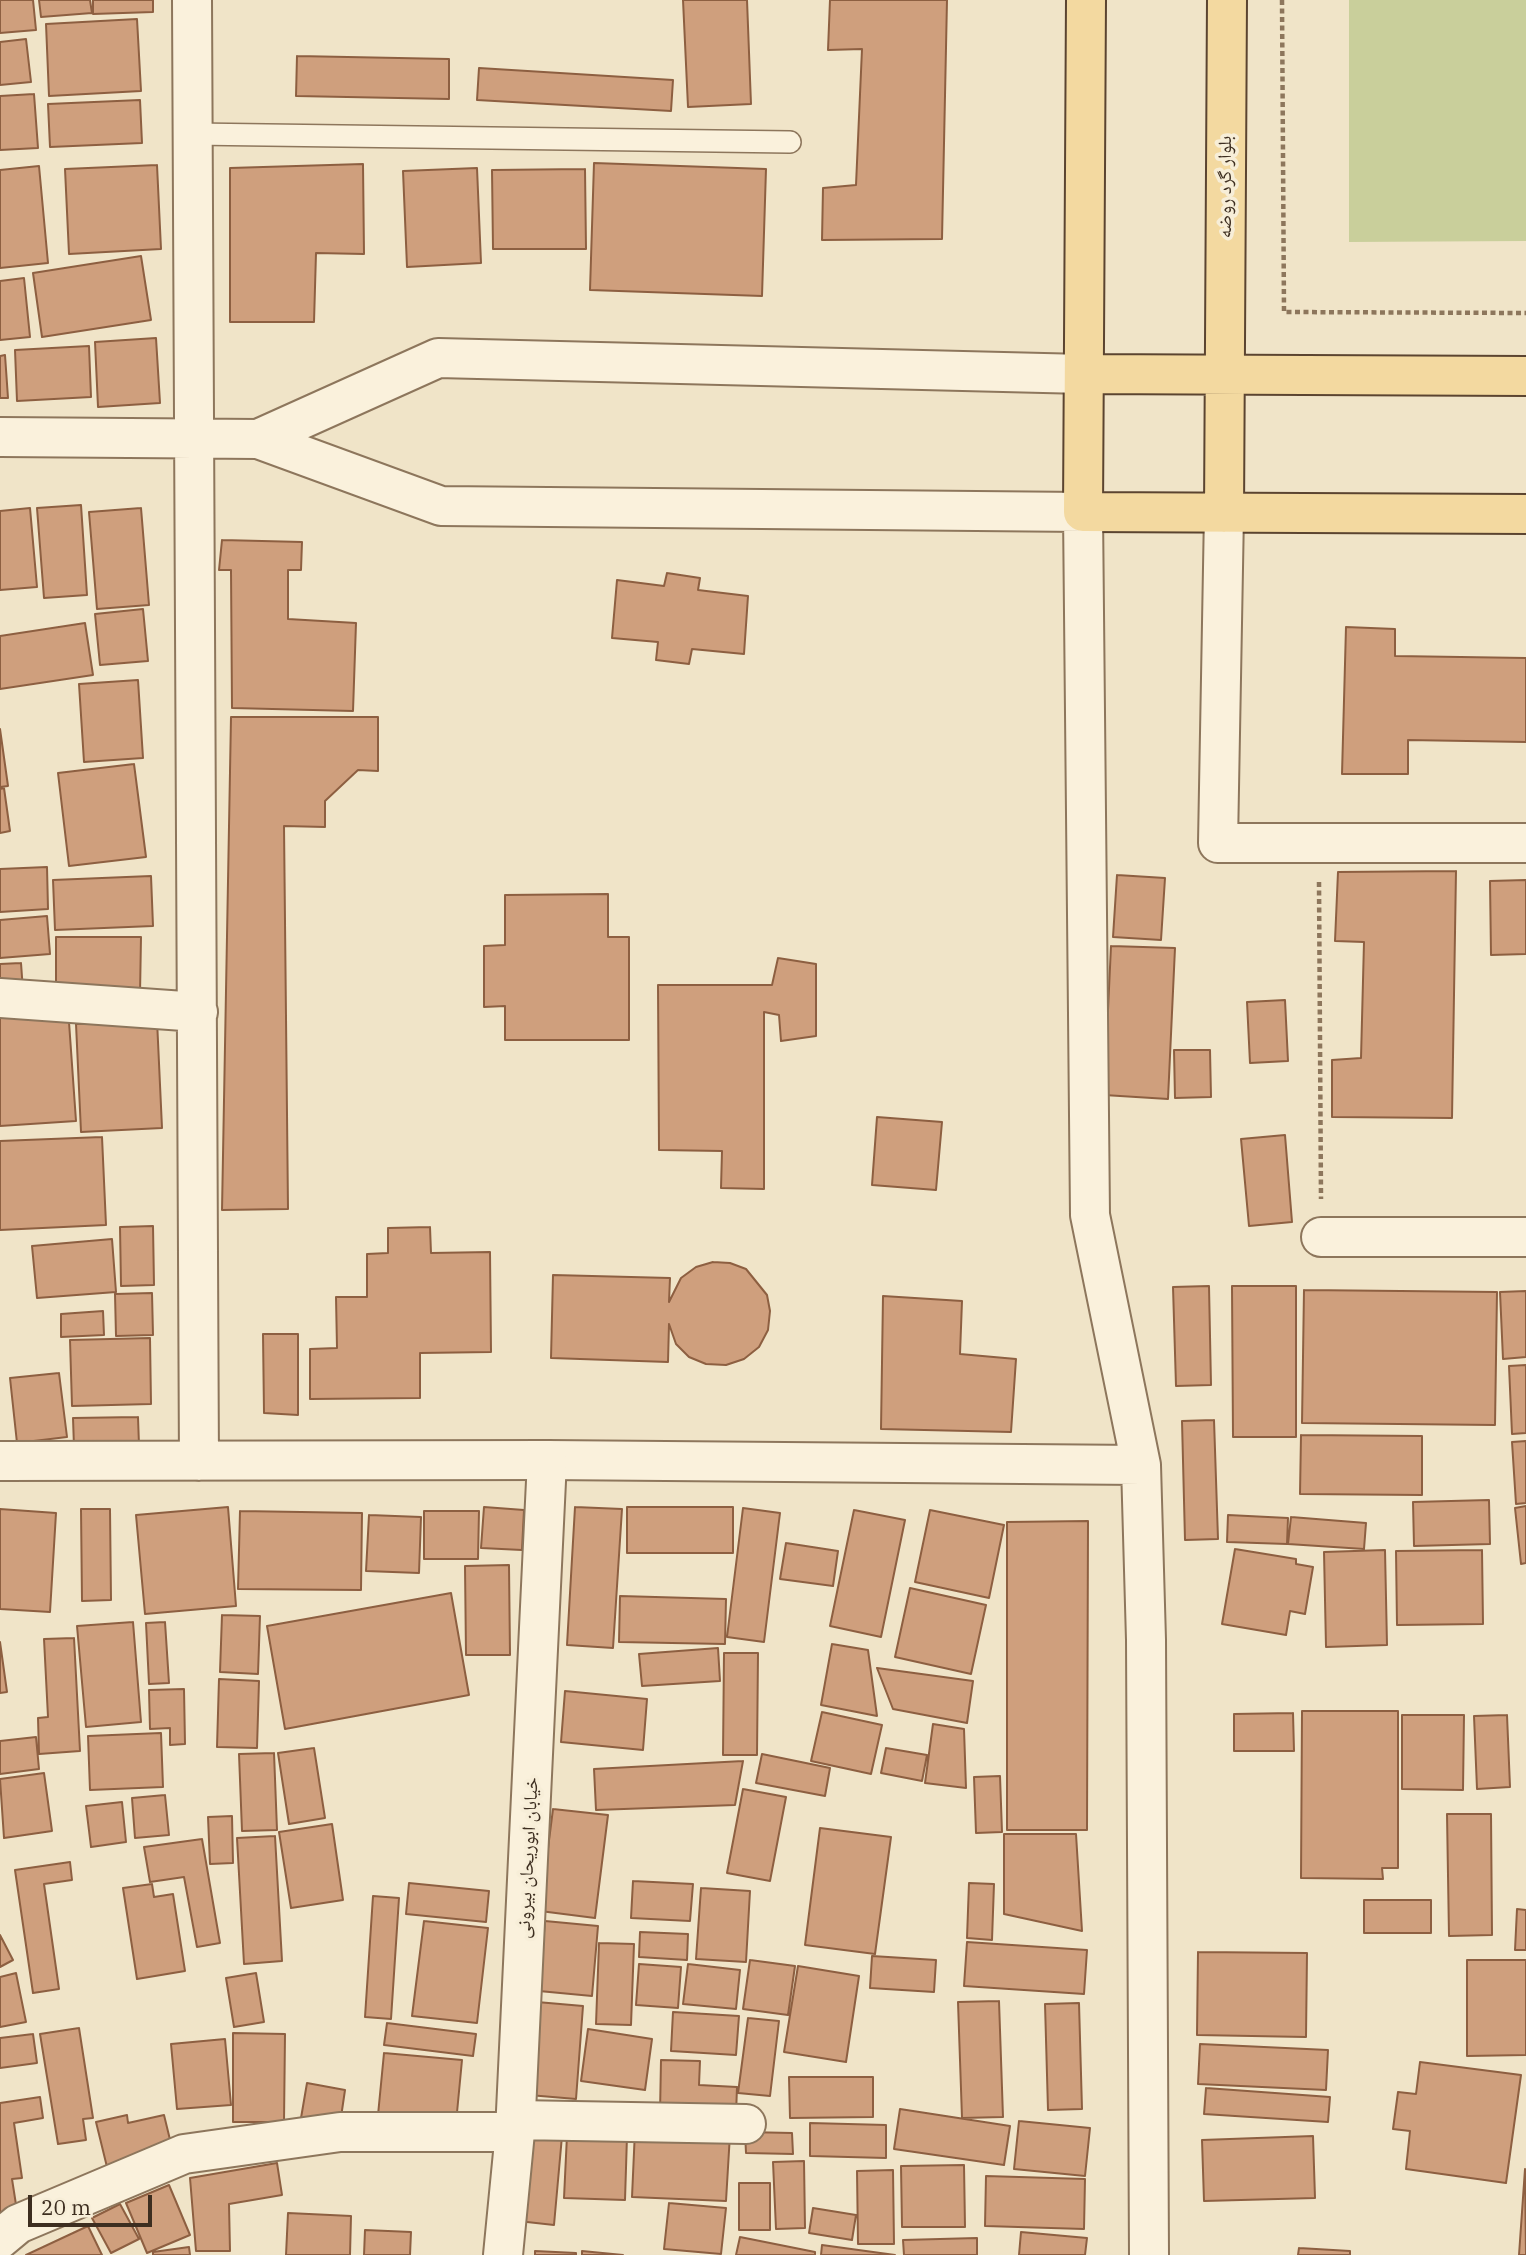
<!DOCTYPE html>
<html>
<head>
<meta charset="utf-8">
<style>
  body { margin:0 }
  #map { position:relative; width:1526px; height:2255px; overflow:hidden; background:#f0e4c8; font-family:"IBM Plex Serif",serif }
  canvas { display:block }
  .scale { position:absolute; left:28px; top:2195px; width:124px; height:32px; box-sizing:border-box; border:4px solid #3d2e20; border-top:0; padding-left:9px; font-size:21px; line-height:24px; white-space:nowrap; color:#3d2e20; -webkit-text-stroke:5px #f7eed8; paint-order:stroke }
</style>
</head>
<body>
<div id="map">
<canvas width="1526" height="2255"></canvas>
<div class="scale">20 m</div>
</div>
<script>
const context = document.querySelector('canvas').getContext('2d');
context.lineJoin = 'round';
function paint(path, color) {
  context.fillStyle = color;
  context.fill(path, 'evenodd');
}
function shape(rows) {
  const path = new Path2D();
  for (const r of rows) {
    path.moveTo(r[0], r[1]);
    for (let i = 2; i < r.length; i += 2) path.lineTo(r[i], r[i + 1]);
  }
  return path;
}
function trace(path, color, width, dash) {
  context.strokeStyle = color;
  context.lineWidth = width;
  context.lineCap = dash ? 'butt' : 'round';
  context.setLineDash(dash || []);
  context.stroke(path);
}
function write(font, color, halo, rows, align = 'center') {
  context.font = font + ' "IBM Plex Serif","Noto Naskh Arabic",serif';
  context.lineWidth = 7;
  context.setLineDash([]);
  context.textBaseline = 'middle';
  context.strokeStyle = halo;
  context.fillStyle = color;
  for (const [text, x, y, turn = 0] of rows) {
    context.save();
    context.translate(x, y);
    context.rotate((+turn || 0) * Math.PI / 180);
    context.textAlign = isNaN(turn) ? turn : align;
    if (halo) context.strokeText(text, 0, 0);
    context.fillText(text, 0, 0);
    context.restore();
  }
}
paint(shape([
  [1349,0,1526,0,1526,241,1349,242]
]), '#c9cf9b');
const building = shape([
  [0,0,33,0,36,30,0,33,0,0],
  [39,0,90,0,92,13,41,17,39,0],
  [93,0,153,0,153,12,93,14,93,0],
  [683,0,747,0,751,104,688,107,683,0],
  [830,0,947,0,942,239,822,240,823,188,856,185,862,49,828,50,830,0],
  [137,19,141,91,49,96,46,24,137,19],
  [26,39,31,82,0,85,0,42,26,39],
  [297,56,449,59,449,99,296,96,297,56],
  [479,68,673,80,671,111,477,100,479,68],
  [34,94,38,148,0,150,0,96,34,94],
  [140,100,142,143,50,147,48,104,140,100],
  [594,163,766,169,762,296,590,290,594,163],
  [363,164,364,254,316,253,314,322,230,322,230,168,363,164],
  [157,165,161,249,69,254,65,169,157,165],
  [39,166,48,263,0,268,0,170,39,166],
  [477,168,481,263,407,267,403,171,477,168],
  [585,169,586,249,493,249,492,170,585,169],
  [141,256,151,320,42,337,33,273,141,256],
  [24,278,30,337,0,340,0,281,24,278],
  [156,338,160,403,98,407,95,342,156,338],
  [89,346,91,397,17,401,15,350,89,346],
  [5,355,8,398,0,398,0,356,5,355],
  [81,505,87,595,44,598,37,508,81,505],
  [30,508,37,587,0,590,0,511,30,508],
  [141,508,149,605,97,609,89,512,141,508],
  [222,540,302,542,301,570,288,570,288,619,356,623,353,711,232,708,231,570,219,570,222,540],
  [667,573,700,578,698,590,748,596,744,654,692,649,689,664,656,660,658,642,612,638,617,580,664,586,667,573],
  [143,609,148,661,100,665,95,614,143,609],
  [85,623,93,675,0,689,0,636,85,623],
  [1346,627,1395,629,1395,656,1526,658,1526,742,1408,740,1408,774,1342,774,1346,627],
  [138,680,143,758,84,762,79,684,138,680],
  [231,717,378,717,378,771,358,770,325,801,325,827,284,826,288,1209,222,1210,231,717],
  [0,729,8,786,0,787,0,729],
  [134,764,146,857,69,866,58,773,134,764],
  [4,788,10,831,0,833,0,789,4,788],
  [47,867,48,909,0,912,0,869,47,867],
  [1456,871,1452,1118,1332,1117,1332,1060,1361,1058,1364,942,1335,941,1338,872,1456,871],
  [1117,875,1165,878,1161,940,1113,937,1117,875],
  [151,876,153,926,55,930,53,880,151,876],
  [1526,880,1526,954,1491,955,1490,881,1526,880],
  [608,894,608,937,629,937,629,1040,505,1040,505,1006,484,1007,484,946,505,945,505,895,608,894],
  [47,916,50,954,0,958,0,920,47,916],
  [56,937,141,937,140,994,56,995,56,937],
  [1111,946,1175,948,1168,1099,1104,1095,1111,946],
  [778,958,816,964,816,1036,781,1041,779,1015,764,1012,764,1189,721,1188,722,1151,659,1150,658,985,772,985,778,958],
  [21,963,23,991,0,992,0,964,21,963],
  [1285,1000,1288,1061,1250,1063,1247,1002,1285,1000],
  [68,1008,76,1121,0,1126,0,1014,68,1008],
  [157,1020,162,1128,81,1132,76,1024,157,1020],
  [1174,1050,1210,1050,1211,1097,1175,1098,1174,1050],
  [877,1117,942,1122,936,1190,872,1185,877,1117],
  [1285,1135,1292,1222,1249,1226,1241,1139,1285,1135],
  [102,1137,106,1225,0,1230,0,1141,102,1137],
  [153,1226,154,1285,121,1286,120,1227,153,1226],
  [430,1227,431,1253,490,1252,491,1352,420,1353,420,1398,310,1399,310,1349,337,1348,336,1297,367,1297,367,1254,388,1253,388,1228,430,1227],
  [112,1239,116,1292,37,1298,32,1246,112,1239],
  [713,1262,730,1263,746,1269,767,1295,770,1311,768,1330,759,1347,744,1359,726,1365,706,1364,689,1357,676,1344,669,1324,668,1362,551,1358,553,1275,670,1278,669,1302,681,1278,696,1267,713,1262],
  [1209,1286,1211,1385,1176,1386,1173,1287,1209,1286],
  [1232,1286,1296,1286,1296,1437,1233,1437,1232,1286],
  [1304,1290,1497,1292,1495,1425,1302,1423,1304,1290],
  [1526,1291,1526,1357,1503,1359,1500,1292,1526,1291],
  [152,1293,153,1335,116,1336,115,1294,152,1293],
  [883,1296,962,1301,960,1354,1016,1359,1011,1432,881,1429,883,1296],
  [103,1311,104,1335,61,1337,61,1314,103,1311],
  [263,1334,298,1334,298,1415,264,1413,263,1334],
  [150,1338,151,1404,72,1406,70,1340,150,1338],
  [1526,1365,1526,1433,1512,1434,1509,1366,1526,1365],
  [59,1373,67,1437,17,1443,10,1378,59,1373],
  [138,1417,139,1445,74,1447,73,1418,138,1417],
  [1214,1420,1218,1539,1185,1540,1182,1421,1214,1420],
  [1301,1435,1422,1436,1422,1495,1300,1494,1301,1435],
  [1526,1441,1526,1503,1516,1504,1512,1442,1526,1441],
  [1489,1500,1490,1544,1414,1546,1413,1502,1489,1500],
  [1526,1506,1526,1563,1521,1564,1515,1508,1526,1506],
  [228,1507,236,1606,145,1614,136,1515,228,1507],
  [484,1507,524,1510,522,1550,481,1548,484,1507],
  [575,1507,622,1509,613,1648,567,1645,575,1507],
  [627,1507,733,1507,733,1553,627,1553,627,1507],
  [743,1508,780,1513,764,1642,727,1637,743,1508],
  [0,1509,56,1513,50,1612,0,1609,0,1509],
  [81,1509,110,1509,111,1600,82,1601,81,1509],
  [854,1510,905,1520,881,1637,830,1626,854,1510],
  [930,1510,1004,1525,989,1598,915,1582,930,1510],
  [240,1511,362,1513,361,1590,238,1589,240,1511],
  [424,1511,479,1511,478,1559,424,1559,424,1511],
  [369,1515,421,1517,419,1573,366,1571,369,1515],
  [1228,1515,1288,1518,1287,1544,1227,1542,1228,1515],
  [1291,1517,1366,1523,1364,1549,1288,1544,1291,1517],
  [1088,1521,1087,1830,1007,1830,1007,1522,1088,1521],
  [786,1543,838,1551,833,1586,780,1579,786,1543],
  [1235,1549,1296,1559,1296,1564,1313,1567,1305,1614,1290,1611,1286,1635,1222,1624,1235,1549],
  [1385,1550,1387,1645,1326,1647,1324,1552,1385,1550],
  [1482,1550,1483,1624,1397,1625,1396,1551,1482,1550],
  [509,1565,510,1655,466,1655,465,1566,509,1565],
  [910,1588,986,1605,971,1674,895,1657,910,1588],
  [451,1593,469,1695,285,1729,267,1626,451,1593],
  [620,1596,726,1599,725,1644,619,1642,620,1596],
  [222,1615,260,1616,258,1674,220,1672,222,1615],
  [133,1622,141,1722,86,1727,77,1626,133,1622],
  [165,1622,169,1683,149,1684,146,1623,165,1622],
  [74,1638,80,1751,39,1754,38,1718,48,1717,44,1639,74,1638],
  [0,1642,7,1692,0,1693,0,1642],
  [832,1644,868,1650,877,1716,821,1705,832,1644],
  [718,1648,720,1681,642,1686,639,1654,718,1648],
  [724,1653,758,1653,757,1755,723,1755,724,1653],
  [877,1668,973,1681,967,1723,893,1709,877,1668],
  [219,1679,259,1681,257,1748,217,1747,219,1679],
  [184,1689,185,1744,170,1745,170,1728,150,1729,149,1690,184,1689],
  [565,1691,647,1699,643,1750,561,1742,565,1691],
  [1302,1711,1398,1711,1398,1868,1382,1868,1383,1879,1301,1878,1302,1711],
  [822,1712,882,1725,871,1774,811,1761,822,1712],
  [1293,1713,1294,1751,1234,1751,1234,1714,1293,1713],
  [1402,1715,1464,1715,1463,1790,1402,1789,1402,1715],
  [1507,1715,1510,1787,1477,1789,1474,1716,1507,1715],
  [933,1724,964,1729,966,1788,925,1783,933,1724],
  [161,1733,163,1787,90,1790,88,1736,161,1733],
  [36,1737,39,1769,0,1774,0,1741,36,1737],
  [314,1748,325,1818,289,1824,278,1753,314,1748],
  [886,1748,927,1755,922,1781,881,1773,886,1748],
  [274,1753,277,1830,242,1831,239,1754,274,1753],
  [762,1754,830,1768,825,1796,756,1783,762,1754],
  [743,1761,735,1805,596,1810,594,1769,743,1761],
  [44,1773,52,1831,4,1838,0,1779,44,1773],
  [1000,1776,1002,1832,976,1833,974,1777,1000,1776],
  [743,1789,786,1797,770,1881,727,1873,743,1789],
  [165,1795,169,1835,135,1838,132,1798,165,1795],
  [122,1802,126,1842,91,1847,86,1806,122,1802],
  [553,1809,608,1815,595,1918,540,1911,553,1809],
  [1447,1814,1491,1814,1492,1935,1449,1936,1447,1814],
  [232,1816,233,1863,210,1864,208,1817,232,1816],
  [332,1824,343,1900,291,1908,279,1832,332,1824],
  [820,1828,891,1837,875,1954,805,1945,820,1828],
  [1004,1834,1076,1834,1082,1931,1004,1914,1004,1834],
  [275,1836,282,1961,244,1964,237,1838,275,1836],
  [202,1839,220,1943,197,1947,184,1877,150,1882,144,1847,202,1839],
  [70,1862,72,1880,44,1884,59,1989,33,1993,15,1870,70,1862],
  [633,1881,693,1884,690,1921,631,1918,633,1881],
  [409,1883,489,1891,486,1922,406,1914,409,1883],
  [969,1883,994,1884,992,1940,967,1938,969,1883],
  [152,1884,154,1897,173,1894,185,1971,137,1979,123,1888,152,1884],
  [701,1888,750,1891,746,1962,696,1959,701,1888],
  [373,1896,399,1898,391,2019,365,2017,373,1896],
  [1364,1900,1431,1900,1431,1933,1364,1933,1364,1900],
  [1517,1909,1526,1910,1526,1950,1515,1950,1517,1909],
  [424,1921,488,1928,477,2023,412,2016,424,1921],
  [545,1921,598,1926,592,1996,539,1991,545,1921],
  [640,1932,688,1934,687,1960,639,1957,640,1932],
  [0,1935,13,1960,0,1967,0,1935],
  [967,1942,1087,1950,1084,1994,964,1986,967,1942],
  [599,1943,634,1944,631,2025,596,2024,599,1943],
  [1198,1952,1307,1953,1306,2037,1197,2035,1198,1952],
  [872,1956,936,1960,934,1992,870,1988,872,1956],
  [750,1960,795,1966,788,2015,743,2009,750,1960],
  [1467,1960,1526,1960,1526,2055,1467,2056,1467,1960],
  [639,1964,681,1967,678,2008,636,2005,639,1964],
  [688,1964,740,1970,736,2009,683,2004,688,1964],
  [798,1966,859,1976,846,2062,784,2052,798,1966],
  [16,1973,26,2022,0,2027,0,1977,16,1973],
  [256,1973,264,2022,234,2027,226,1978,256,1973],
  [999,2001,1003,2117,962,2118,958,2002,999,2001],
  [537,2002,583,2006,576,2099,529,2095,537,2002],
  [1079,2003,1082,2109,1048,2110,1045,2004,1079,2003],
  [673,2012,739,2016,736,2055,671,2051,673,2012],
  [748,2018,779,2021,770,2096,738,2093,748,2018],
  [387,2023,476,2034,473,2056,384,2045,387,2023],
  [79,2028,93,2118,83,2119,86,2140,58,2144,40,2034,79,2028],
  [588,2029,652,2039,645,2090,581,2081,588,2029],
  [233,2033,285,2034,284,2122,233,2122,233,2033],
  [33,2034,37,2063,0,2068,0,2038,33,2034],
  [225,2039,231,2105,177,2109,171,2044,225,2039],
  [1200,2044,1328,2050,1326,2090,1198,2084,1200,2044],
  [384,2053,462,2060,456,2123,378,2115,384,2053],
  [661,2060,700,2061,699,2085,737,2087,736,2115,660,2113,661,2060],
  [1420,2062,1521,2075,1506,2183,1406,2169,1410,2131,1393,2129,1398,2092,1416,2094,1420,2062],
  [789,2077,873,2077,873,2117,790,2118,789,2077],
  [307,2083,345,2090,340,2124,301,2118,307,2083],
  [1206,2088,1330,2097,1328,2122,1204,2114,1206,2088],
  [40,2097,43,2118,14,2123,22,2178,12,2179,17,2211,0,2213,0,2103,40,2097],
  [900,2109,1010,2126,1004,2165,894,2149,900,2109],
  [127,2115,128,2123,164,2115,173,2152,107,2167,96,2122,127,2115],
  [1019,2121,1090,2128,1085,2176,1014,2169,1019,2121],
  [810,2123,886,2125,886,2158,810,2156,810,2123],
  [635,2130,730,2134,726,2201,632,2197,635,2130],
  [745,2132,792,2133,793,2154,746,2153,745,2132],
  [526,2133,562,2136,554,2225,518,2221,526,2133],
  [567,2135,627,2136,625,2200,564,2198,567,2135],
  [1313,2136,1315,2198,1204,2201,1202,2140,1313,2136],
  [804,2161,805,2228,776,2229,773,2162,804,2161],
  [277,2163,282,2195,229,2204,230,2251,196,2251,190,2178,277,2163],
  [964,2165,965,2227,902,2227,901,2166,964,2165],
  [1525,2169,1526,2255,1519,2255,1525,2169],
  [893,2170,894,2244,858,2244,857,2171,893,2170],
  [986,2176,1085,2179,1084,2229,985,2226,986,2176],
  [739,2183,770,2183,770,2230,739,2230,739,2183],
  [169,2185,190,2235,147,2253,126,2203,169,2185],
  [669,2203,726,2208,721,2254,664,2249,669,2203],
  [120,2204,139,2239,111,2253,92,2218,120,2204],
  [813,2208,856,2215,852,2240,809,2233,813,2208],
  [288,2213,351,2216,350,2255,286,2255,288,2213],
  [88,2226,102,2255,26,2255,88,2226],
  [365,2230,411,2232,410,2255,364,2255,365,2230],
  [1021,2232,1087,2238,1085,2255,1019,2255,1021,2232],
  [740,2237,815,2252,815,2255,736,2255,740,2237],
  [977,2238,977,2255,904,2255,903,2240,977,2238],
  [822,2245,895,2255,821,2255,822,2245],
  [189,2247,190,2255,153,2255,153,2252,189,2247],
  [1299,2248,1350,2251,1350,2255,1298,2255,1299,2248],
  [535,2251,576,2253,576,2255,535,2255,535,2251],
  [582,2251,623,2255,582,2255,582,2251]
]);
paint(building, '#cf9f7d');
trace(building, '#8d5f41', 2);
const service = shape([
  [192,134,790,142]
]);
const minor = shape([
  [192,0,199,1461],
  [0,437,258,439,441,506,1083,512,1090,1215,1141,1465,1146,1640,1149,2255],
  [258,439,438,358,1084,374],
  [1224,513,1218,843,1526,843],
  [0,998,198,1012],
  [1321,1237,1526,1237],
  [0,1461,547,1460,1141,1465],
  [516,2120,746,2124],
  [0,2239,18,2224,184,2154,340,2132,515,2132]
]);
const tertiary = shape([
  [503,2255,515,2132,547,1460]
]);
const primary = shape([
  [1086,0,1083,512,1526,514],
  [1084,374,1526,376],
  [1224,513,1227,0]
]);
trace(service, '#8d765c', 24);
trace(minor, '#8d765c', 42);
trace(tertiary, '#8d765c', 42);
trace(primary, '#5b4430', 42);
trace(shape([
  [1282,0,1284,312,1526,313],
  [1319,882,1321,1199]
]), '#8d765c', 4.5, [5, 3.5]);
trace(service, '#faf1dc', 21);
trace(minor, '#faf1dc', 38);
trace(tertiary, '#faf1dc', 38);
trace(primary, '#f3d9a0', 38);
write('19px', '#3d2e20', '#f7eed8', [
  ["بلوار گرد روضه",1226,187,-90],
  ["خیابان ابوریحان بیرونی",528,1858,-87]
]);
</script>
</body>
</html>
